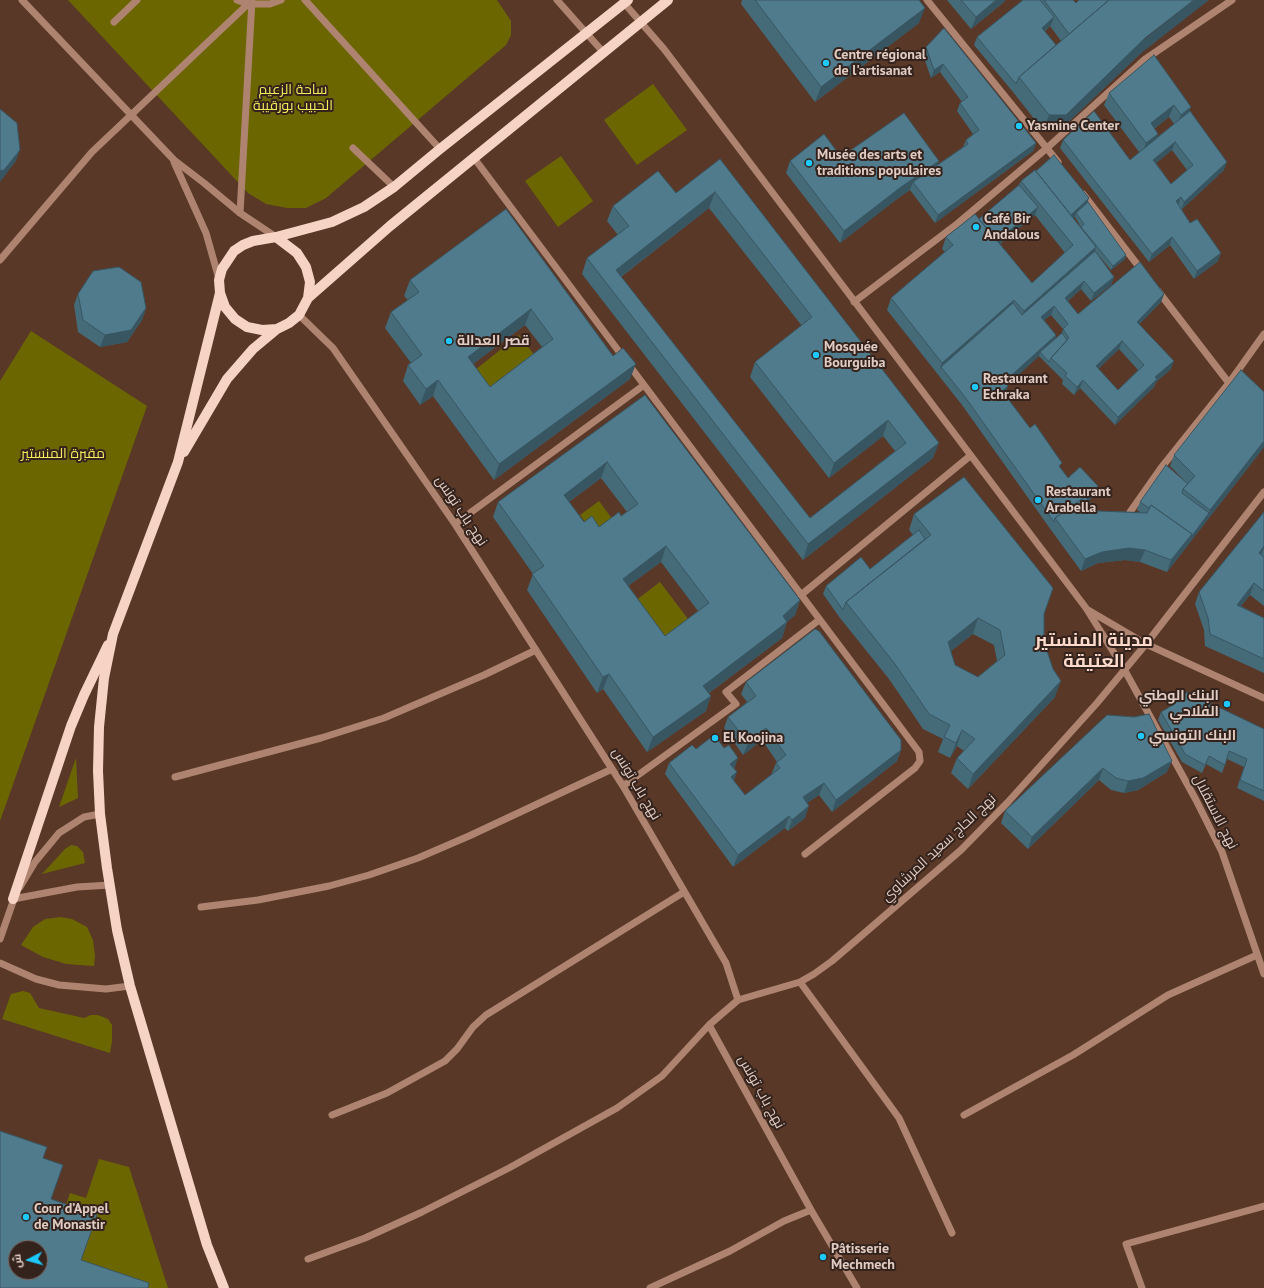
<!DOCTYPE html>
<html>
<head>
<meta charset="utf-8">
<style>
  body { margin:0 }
  #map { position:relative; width:1264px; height:1288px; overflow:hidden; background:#593828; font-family:"PT Sans",Cairo,sans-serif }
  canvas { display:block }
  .north { position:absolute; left:8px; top:1240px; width:40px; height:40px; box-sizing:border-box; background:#33231c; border:1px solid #79675f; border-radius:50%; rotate:264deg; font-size:11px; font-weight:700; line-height:16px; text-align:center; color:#e1ccc3 }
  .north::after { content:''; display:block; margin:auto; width:14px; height:18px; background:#1dc9fc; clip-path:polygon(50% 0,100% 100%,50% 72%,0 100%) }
</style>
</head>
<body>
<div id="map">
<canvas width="1264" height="1288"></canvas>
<div class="north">ش</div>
</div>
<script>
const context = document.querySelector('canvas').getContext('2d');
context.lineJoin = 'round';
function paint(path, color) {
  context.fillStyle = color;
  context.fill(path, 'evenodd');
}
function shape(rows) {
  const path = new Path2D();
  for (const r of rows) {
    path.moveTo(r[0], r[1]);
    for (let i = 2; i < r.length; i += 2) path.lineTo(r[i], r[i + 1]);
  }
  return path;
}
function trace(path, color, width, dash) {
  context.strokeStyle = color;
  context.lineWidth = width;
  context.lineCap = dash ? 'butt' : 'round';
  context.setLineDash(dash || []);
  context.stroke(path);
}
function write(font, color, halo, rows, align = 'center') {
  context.font = font + ' "PT Sans",Cairo,sans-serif';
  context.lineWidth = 4;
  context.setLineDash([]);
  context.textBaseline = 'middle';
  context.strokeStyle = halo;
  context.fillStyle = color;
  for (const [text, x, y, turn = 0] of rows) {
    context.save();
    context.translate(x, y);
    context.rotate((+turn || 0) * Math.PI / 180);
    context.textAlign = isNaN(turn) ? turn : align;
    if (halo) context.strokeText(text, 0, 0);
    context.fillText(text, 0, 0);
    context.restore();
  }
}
paint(shape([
  [68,0,497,0,511,21,511,35,506,45,326,198,306,208,287,208,266,204,248,193],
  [653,84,687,130,637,165,604,120],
  [561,156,593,201,558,227,525,181],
  [31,331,147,406,0,821,0,381],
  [519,335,535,356,490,390,475,370],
  [599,501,613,520,594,534,580,515],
  [660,582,688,619,663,638,635,601],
  [76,758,78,798,59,807],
  [71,845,77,846,83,852,85,863,42,874,65,849],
  [61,917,72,919,87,927,93,940,95,955,94,966,66,964,43,957,21,945,33,927,45,919],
  [23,991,30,993,39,1008,84,1018,91,1015,98,1015,108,1019,112,1025,112,1041,110,1053,2,1019,11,994],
  [99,1159,129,1167,168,1288,111,1288,76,1276,61,1220,70,1193,86,1198]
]), '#6c6601');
trace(shape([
  [22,0,174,160,204,183,240,213,276,237],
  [237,0,248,4,270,4,281,0],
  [305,0,440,149],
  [557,0,604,53],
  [927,0,1058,162],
  [624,3,664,49,1086,608,1124,669,1196,800,1222,852,1264,974],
  [114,22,137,0],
  [353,148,394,187],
  [474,158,919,752,920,761,915,768,805,854],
  [174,162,206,233,219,279],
  [1083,194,1143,272],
  [240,213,252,0],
  [0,260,92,152,248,4],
  [1158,291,1232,387],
  [854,302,957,224,1047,148,1144,60,1232,0],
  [299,315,333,348,455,524,623,786,726,963,738,1000,709,1025,811,1210,857,1288],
  [1130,512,1161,468,1229,383,1264,334],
  [455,524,644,385],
  [801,595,970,456],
  [1088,610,1146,644,1264,698],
  [175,777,321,738,384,718,484,675,536,650],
  [623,786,736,704,726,692,819,620],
  [20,887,35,862,59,833,84,817,100,814],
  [13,899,77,887,110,885],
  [201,907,258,900,329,886,369,875,418,858,469,836,612,769],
  [0,939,15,896],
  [0,963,36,979,59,985,106,989,130,986],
  [800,982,899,1118,952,1233],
  [738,1000,800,982,814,974,832,961,961,850,1008,802,1097,703,1146,644,1264,492],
  [332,1115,387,1093,445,1061,457,1049,473,1027,486,1015,684,892],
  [964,1115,1073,1055,1168,995,1257,955],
  [308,1259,365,1238,422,1212,509,1168,617,1108,662,1076,709,1025],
  [650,1288,730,1251,784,1221,811,1210],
  [1142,1288,1126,1244,1264,1206]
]), '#ae8471', 7);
trace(shape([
  [276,237,332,222,364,207,394,187,440,149,628,0],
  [276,237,297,253,306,267,310,282,308,298,299,315,289,323,277,329,262,330,247,327,235,319,225,307,220,293,219,280,222,269,234,251,243,245,253,241,276,237],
  [220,293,178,462,113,634,104,678,99,727,98,771,100,814,107,868,117,930,130,986,207,1245,224,1288],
  [308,298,390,226,668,0],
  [184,452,227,379,253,349,277,329],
  [13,899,71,726,84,695,108,645]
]), '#f6d3c4', 10);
paint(shape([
  [742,0,919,0,919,23,815,102,741,4],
  [947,0,1005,0,1004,2,971,29],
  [1023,0,1073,0,1076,3,1140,54,1060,130,1043,130,1013,92,974,45,977,37],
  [1050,26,1061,41,1056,45,1045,31],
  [926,47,1036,143,1033,151,935,223,910,190,897,199,840,243,786,173,790,161,939,161,937,165,963,147,966,140,973,134,957,111,960,103,962,102,940,72,931,78,923,55],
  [1154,55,1190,111,1224,170,1181,210,1190,223,1218,261,1194,279,1170,245,1149,262,1060,148,1063,140,1130,160,1139,152,1104,105,1109,93],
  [1169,117,1174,124,1156,138,1158,134,1154,129],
  [1172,150,1187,170,1171,184,1156,163],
  [720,159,933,458,803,560,582,274,587,258,618,235,607,221,613,206,676,193],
  [709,208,802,326,755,362,750,377,829,478,883,436,895,451,810,518,621,277],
  [1036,171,1088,202,1125,259,1111,270,1095,251,1114,277,1111,285,1091,301,1081,289,1068,301,1078,314,1164,294,1161,302,1139,324,1171,369,1156,382,1154,387,1115,425,1080,388,1074,395,1062,384,1063,380,1039,356,1007,385,1005,394,1005,395,1068,478,1096,494,1088,501,1098,511,1140,512,1137,510,1140,502,1183,479,1170,466,1174,455,1264,392,1264,447,1167,572,1140,562,1125,560,1098,563,1081,571,1051,530,962,405,887,310,891,298,945,252,942,249,946,237,979,219,1019,185,1021,181],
  [1035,215,1065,253,1032,283,1000,244],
  [1075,217,1081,227,1073,218],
  [1051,315,1063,329,1062,333,1055,339,1056,335,1044,320],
  [1119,349,1138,370,1118,390,1098,369],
  [506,209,630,379,494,480,433,396,420,405,403,381,408,365,411,363,385,328,391,312,408,300,404,296,410,280],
  [525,325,542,347,490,387,473,364],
  [78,294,146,308,142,320,127,342,100,347,78,332,74,305],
  [645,395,800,600,795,615,787,622,782,638,709,693,706,711,647,752,603,689,597,693,527,590,533,574,493,517,498,502],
  [601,478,627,512,621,516,599,527,584,522,569,502],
  [661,562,698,611,665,636,628,586],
  [1264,512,1264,606,1250,595,1241,606,1264,618,1264,673,1205,646,1204,630,1195,604,1199,592],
  [914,514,1044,614,1044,642,1055,697,968,789,951,773,957,758,964,751,957,746,950,758,938,752,943,739,923,729,889,679,840,618,823,594,826,586,870,569,913,535,909,530],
  [973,634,994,645,997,661,978,677,955,665,951,651],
  [746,682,901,750,897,761,832,812,819,795,807,803,805,818,788,831,785,828,733,867,665,774,669,763,696,749,734,768,734,781,745,795,771,775,776,763,777,762,762,740,743,755,724,728,728,717,747,702,741,694],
  [1161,712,1264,729,1264,801,1237,788,1244,767,1227,759,1222,773,1206,764,1202,773,1182,762,1158,720],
  [1107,715,1167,772,1138,790,1124,793,1111,790,1099,780,1028,849,1001,823,1005,811]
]), '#456a78');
paint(shape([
  [996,0,1005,0,1004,2,971,29,976,17],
  [1194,0,1209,0,1140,54,1060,130,1043,130,1049,115],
  [925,8,919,23,815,102,821,87],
  [1054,17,1051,25,1039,36,1042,28],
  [943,64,940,72,931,78,934,70],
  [1174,105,1169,117,1146,135,1151,123],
  [1191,107,1187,119,1177,127,1181,115],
  [1158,134,1154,146,1142,155,1146,143],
  [1175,142,1172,150,1150,168,1153,160],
  [1036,143,1033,151,935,223,938,215],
  [20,150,16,161,0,182,0,171],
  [939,161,935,173,913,182,910,190,897,199,840,243,844,231,901,187],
  [1227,162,1224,170,1181,210,1184,202],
  [715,192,709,208,610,285,616,270],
  [1181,197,1178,205,1176,201],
  [1089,198,1086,206,1076,213,1075,217,1066,226,1068,218],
  [1038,207,1035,215,991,251,994,243],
  [1172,237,1170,245,1149,262,1152,254],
  [1096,247,1092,259,1019,323,1024,311],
  [1221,253,1218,261,1194,279,1197,271],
  [1126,255,1125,259,1111,270,1113,266],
  [1114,277,1111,285,1091,301,1094,293],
  [1084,281,1081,289,1062,306,1065,298],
  [1164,294,1161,302,1134,330,1137,322],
  [1014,300,1010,311,941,367,938,375,942,363],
  [1054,306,1051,315,1038,325,1041,317],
  [146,308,142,320,127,342,100,347,105,335],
  [531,309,525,325,462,372,468,357],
  [1056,335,1053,343,1040,352,1039,356,1002,390,1004,382],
  [1122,341,1119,349,1093,374,1096,366],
  [1174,361,1171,369,1156,382,1154,387,1115,425,1118,417,1155,377],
  [636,364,630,379,494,480,499,464],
  [438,380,433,396,420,405,426,389],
  [1083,380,1080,388,1074,395,1077,387],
  [1008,386,1005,394,999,399,1002,391],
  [888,420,883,436,829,478,834,463],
  [1264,441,1264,447,1167,572,1171,560,1209,513,1210,510],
  [939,443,933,458,803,560,808,544],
  [607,462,601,478,558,510,564,495],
  [1098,486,1096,494,1080,509,1060,524],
  [666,546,661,562,617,594,623,579],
  [1264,546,1264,548,1261,555,1259,553],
  [1129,548,1145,550,1140,562,1125,560,1098,563,1081,571,1085,559,1102,552],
  [1254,583,1250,595,1233,616,1237,605],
  [800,600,795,615,784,625,787,622,782,638,698,701,703,686],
  [978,618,973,634,943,657,948,642],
  [609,674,603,689,597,693,603,677],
  [1061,681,1055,697,968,789,973,774],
  [711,696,706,711,647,752,653,737],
  [766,728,762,740,743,755,748,743],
  [962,730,957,746,950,758,956,743],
  [901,750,897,761,832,812,836,800],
  [738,758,734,770,730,764],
  [1172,761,1167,772,1138,790,1124,793,1128,781],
  [1103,768,1099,780,1028,849,1032,837],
  [737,772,733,784,731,777],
  [824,783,819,795,798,809,803,797],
  [809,806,805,818,788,831,792,820],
  [789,816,785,828,733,867,738,855]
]), '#385662');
const building = shape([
  [755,0,919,0,925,8,821,87,755,0],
  [961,0,996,0,976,17,961,0],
  [1023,0,1040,0,1054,17,1042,28,1056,45,1019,77,1016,84,977,37,1023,0],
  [1044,0,1073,0,1076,3,1079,0,1109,0,1069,34,1044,0],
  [1109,0,1194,0,1145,38,1066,115,1049,115,1019,77,1109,0],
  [944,28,1036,143,938,215,913,182,968,144,966,140,979,130,960,103,968,97,943,64,934,70,926,47,944,28],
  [1154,55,1191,107,1181,115,1174,105,1151,123,1158,134,1146,143,1109,93,1154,55],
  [0,109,17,123,20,150,4,170,0,171,0,109],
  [1094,111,1130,160,1190,111,1227,162,1184,202,1181,197,1176,201,1190,223,1197,219,1221,253,1197,271,1172,237,1152,254,1063,140,1094,111],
  [1175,142,1193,165,1171,184,1153,160,1175,142],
  [904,113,939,161,901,187,844,231,790,161,824,134,841,157,904,113],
  [1054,155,1089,198,1071,215,1036,171,1054,155],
  [720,159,939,443,808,544,587,258,629,226,613,206,658,171,676,193,720,159],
  [715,192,812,317,755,362,834,463,888,420,906,443,810,518,616,270,715,192],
  [1035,170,1096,247,1024,311,1014,300,942,363,891,298,953,245,946,237,975,214,1032,283,1073,245,1021,181,1035,170],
  [1019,185,1038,207,997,241,979,219,1019,185],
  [1088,202,1126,255,1113,266,1081,227,1084,224,1076,213,1088,202],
  [506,209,613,356,623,348,636,364,499,464,438,380,426,389,408,365,422,355,391,312,419,292,410,280,506,209],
  [531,309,553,339,490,387,468,357,531,309],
  [1095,251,1114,277,1094,293,1084,281,1065,298,1078,314,1140,262,1164,294,1137,322,1174,361,1155,377,1157,379,1118,417,1083,380,1077,387,1065,376,1067,373,1051,358,1069,338,1063,329,1068,324,1054,306,1041,317,1056,335,1004,382,1008,386,1002,391,1030,428,1035,424,1062,463,1059,466,1068,478,1080,467,1098,486,1086,498,1085,497,1055,518,1054,522,965,397,941,367,1013,303,1022,315,1095,251],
  [1122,341,1144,365,1118,390,1096,366,1122,341],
  [119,267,141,282,146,308,131,330,105,335,83,320,78,294,93,271,119,267],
  [1062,333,1067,340,1051,358,1049,362,1040,352,1062,333],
  [1241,370,1264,392,1264,441,1210,510,1183,489,1195,476,1174,455,1241,370],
  [645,395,800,600,783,616,787,622,703,686,711,696,653,737,609,674,603,677,532,574,544,566,498,502,645,395],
  [607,462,638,504,621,516,619,512,599,527,592,516,584,522,564,495,607,462],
  [666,546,709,603,665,636,623,579,666,546],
  [1166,465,1188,484,1183,489,1182,493,1209,513,1191,537,1192,534,1151,505,1149,508,1140,502,1166,465],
  [964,477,1053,588,1044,614,1044,642,1053,669,1061,681,973,774,957,758,975,739,962,730,956,743,944,737,950,725,929,714,895,664,846,602,931,535,914,514,964,477],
  [978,618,1000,630,1005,655,978,677,955,665,948,642,978,618],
  [1085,497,1098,511,1147,513,1151,505,1192,534,1171,560,1145,550,1129,548,1102,552,1085,559,1055,518,1085,497],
  [1264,512,1264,546,1259,553,1264,557,1264,591,1254,583,1237,605,1264,618,1264,659,1210,634,1208,618,1199,592,1264,512],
  [919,530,925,539,846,602,843,610,826,586,861,557,870,569,919,530],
  [815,629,819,631,901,740,901,750,836,800,824,783,803,797,809,806,792,820,789,816,738,855,669,763,692,745,696,749,714,735,724,748,729,745,738,758,730,764,737,772,731,777,745,795,780,768,776,763,786,755,766,728,748,743,728,717,756,696,746,682,815,629],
  [1187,692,1264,729,1264,791,1240,780,1247,759,1229,751,1225,765,1209,756,1205,765,1185,754,1161,712,1173,705,1187,692],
  [1149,714,1172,761,1143,778,1128,781,1116,778,1103,768,1032,837,1005,811,1107,715,1134,717,1149,714],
  [0,1131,47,1147,43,1158,63,1165,51,1199,97,1215,81,1260,149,1283,148,1288,0,1288,0,1131],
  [16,1248,40,1248,40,1272,16,1272,16,1248]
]);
paint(building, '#507b8c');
trace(building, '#385662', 1);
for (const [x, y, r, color] of [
  [826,63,4,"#1dc9fc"],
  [1019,126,4,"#1dc9fc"],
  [809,163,4,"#1dc9fc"],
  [976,227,4,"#1dc9fc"],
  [449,341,4,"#1dc9fc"],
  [816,355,4,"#1dc9fc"],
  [975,387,4,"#1dc9fc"],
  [1038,500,4,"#1dc9fc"],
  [1227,704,4,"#1dc9fc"],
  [1141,736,4,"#1dc9fc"],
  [715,738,4,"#1dc9fc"],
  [26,1217,4,"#1dc9fc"],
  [823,1257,4,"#1dc9fc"]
]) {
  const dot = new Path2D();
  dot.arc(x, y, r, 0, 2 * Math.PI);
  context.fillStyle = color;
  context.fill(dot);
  trace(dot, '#33231c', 1.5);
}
write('bold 14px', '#e1ccc3', '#33231c', [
  ["Centre régional",834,55],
  ["de l'artisanat",834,71],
  ["Yasmine Center",1027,126],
  ["Musée des arts et",817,155],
  ["traditions populaires",817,171],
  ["Café Bir",984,219],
  ["Andalous",984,235],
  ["قصر العدالة",457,341],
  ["Mosquée",824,347],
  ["Bourguiba",824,363],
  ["Restaurant",983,379],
  ["Echraka",983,395],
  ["Restaurant",1046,492],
  ["Arabella",1046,508],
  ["البنك الوطني",1219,696,"right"],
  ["الفلاحي",1219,712,"right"],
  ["البنك التونسي",1149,736],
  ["El Koojina",723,738],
  ["Cour d’Appel",34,1209],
  ["de Monastir",34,1225],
  ["Pâtisserie",831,1249],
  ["Mechmech",831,1265]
], 'left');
write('14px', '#f4ea5c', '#33231c', [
  ["ساحة الزعيم",293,90],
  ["الحبيب بورقيبة",293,106],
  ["مقبرة المنستير",63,454]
]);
write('14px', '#e1ccc3', '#33231c', [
  ["نهج باب تونس",461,511,56],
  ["نهج باب تونس",636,784,59],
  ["نهج الاستقلال",1215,812,63],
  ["نهج الحاج سعيد المرشاوي",939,848,-43],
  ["نهج باب تونس",761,1092,61]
]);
write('bold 18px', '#fddacb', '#33231c', [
  ["مدينة المنستير",1094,641],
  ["العتيقة",1094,662]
]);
</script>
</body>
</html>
